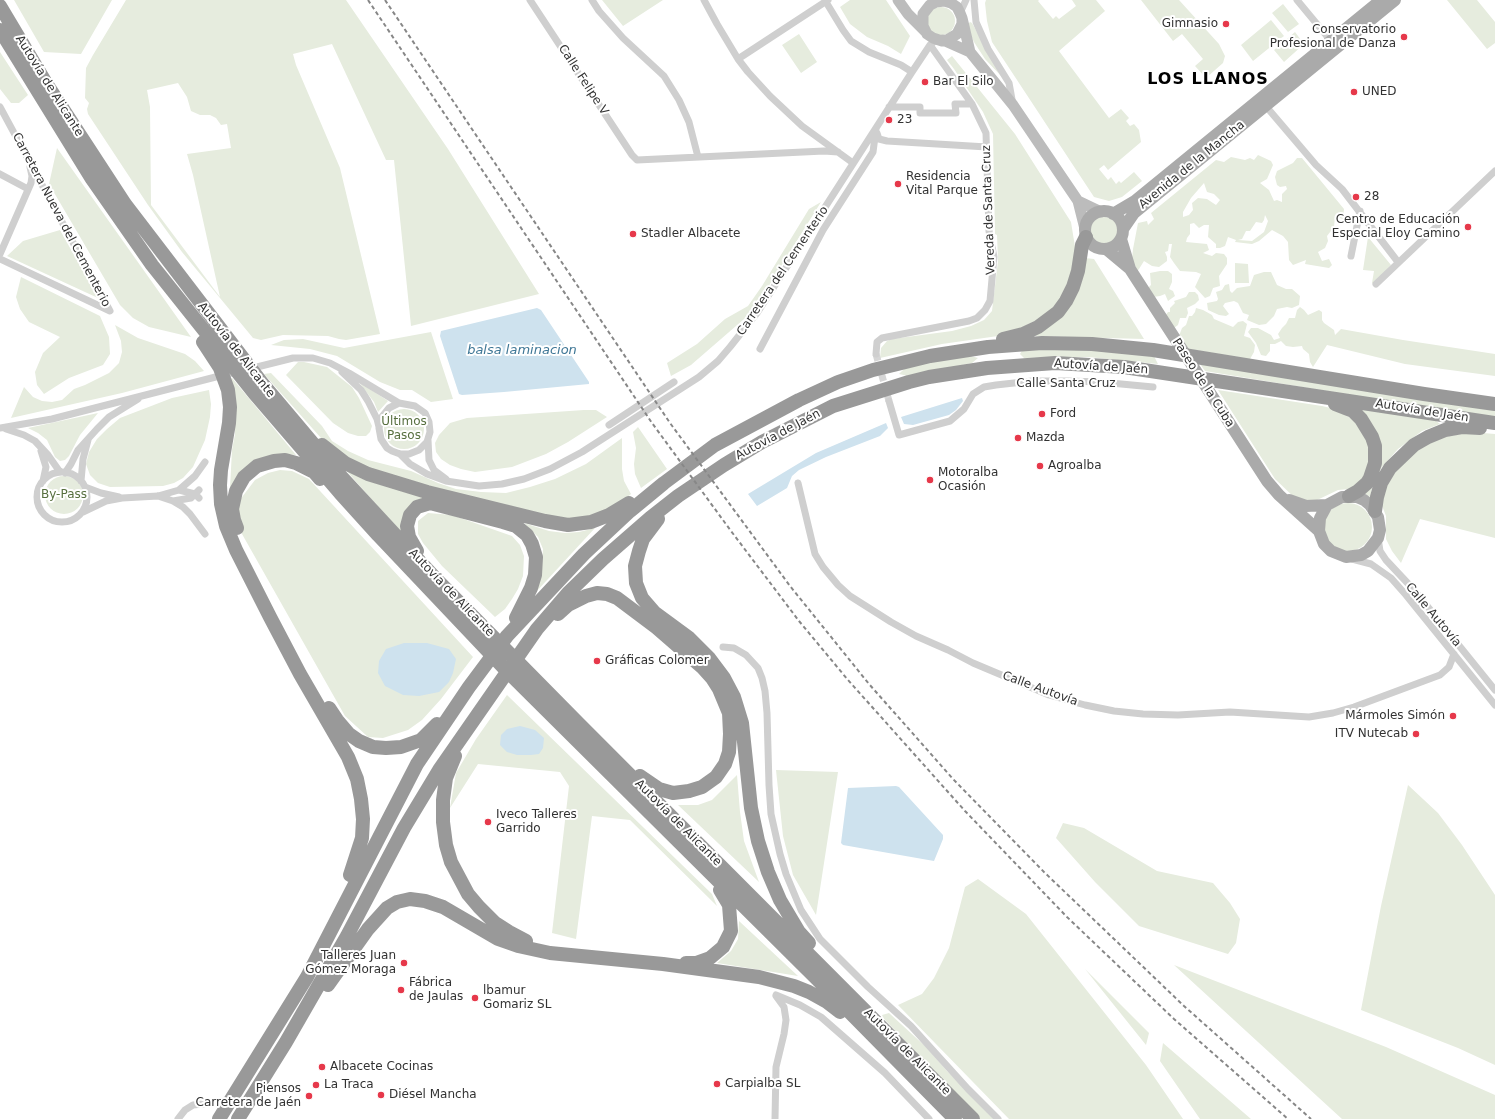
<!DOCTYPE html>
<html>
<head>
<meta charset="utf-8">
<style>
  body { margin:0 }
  canvas { display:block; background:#fff }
</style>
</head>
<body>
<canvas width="1495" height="1119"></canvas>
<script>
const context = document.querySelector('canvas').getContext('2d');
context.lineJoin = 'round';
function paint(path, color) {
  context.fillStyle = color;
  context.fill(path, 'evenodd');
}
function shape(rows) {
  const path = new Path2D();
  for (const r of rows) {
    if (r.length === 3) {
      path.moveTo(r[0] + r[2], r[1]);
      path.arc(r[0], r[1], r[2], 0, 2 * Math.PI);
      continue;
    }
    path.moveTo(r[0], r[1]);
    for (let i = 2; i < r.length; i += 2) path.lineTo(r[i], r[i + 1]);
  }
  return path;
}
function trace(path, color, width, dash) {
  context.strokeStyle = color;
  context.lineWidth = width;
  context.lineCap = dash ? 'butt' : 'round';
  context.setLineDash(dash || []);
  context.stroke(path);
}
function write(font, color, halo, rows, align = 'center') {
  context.font = font + ' "DejaVu Sans",sans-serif';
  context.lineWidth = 4;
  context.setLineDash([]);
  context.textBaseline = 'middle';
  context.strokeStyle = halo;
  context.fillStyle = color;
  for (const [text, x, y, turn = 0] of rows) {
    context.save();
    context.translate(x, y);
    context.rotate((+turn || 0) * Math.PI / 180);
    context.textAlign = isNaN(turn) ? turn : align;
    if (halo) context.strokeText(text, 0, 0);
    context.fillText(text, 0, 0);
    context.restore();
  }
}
paint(shape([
  [14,0,112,0,81,54,44,52],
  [126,0,346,0,448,149,539,294,411,326,394,160,386,160,332,44,293,54,296,65,340,168,380,334,346,340,339,339,328,336,283,335,261,340,253,338,182,252,148,205,88,114,87,109,89,103,85,98,86,68,93,55],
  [178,83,187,97,191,111,200,115,210,115,216,118,221,125,227,124,231,148,187,154,193,175,220,297,151,205,150,107,147,90],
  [602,0,663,0,623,26],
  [850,0,886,0,910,36,901,54,888,46,867,37,850,24,840,7],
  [986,0,1039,0,1038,1,1053,19,1056,16,1059,19,1076,6,1072,0,1096,0,1105,11,1059,51,1109,118,1121,109,1129,118,1126,121,1130,126,1134,124,1139,130,1141,142,1108,170,1104,165,1099,169,1108,180,1111,177,1116,184,1119,181,1121,183,1134,172,1142,181,1122,197,1109,201,1094,197,992,42,987,21,985,3],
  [1141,0,1179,0,1219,44,1225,56,1223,63,1206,78,1195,66,1203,59,1182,34,1173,41],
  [1447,0,1477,0,1495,22,1495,43,1487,49],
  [1283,4,1299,24,1288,32,1272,13],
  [941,21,14],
  [1271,20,1284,36,1253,61,1241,45],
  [970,22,972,23,1002,77,985,59,974,42,969,32,968,24],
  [1295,32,1304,44,1284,62,1274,50],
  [799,34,817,62,801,73,782,45],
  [0,52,28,95,19,103,11,103,0,89],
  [952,56,1015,134,1071,222,1076,253,1073,271,1062,297,1046,316,1005,335,942,344,880,358,881,348,887,341,892,339,952,331,971,326,984,320,992,311,998,261,997,235,995,234,993,134,983,112,954,69,947,60],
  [57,148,191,337,149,327,133,318,120,305,49,184],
  [1258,155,1271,161,1273,165,1267,179,1260,183,1269,190,1274,201,1277,200,1282,202,1282,194,1287,189,1286,186,1280,187,1277,185,1275,177,1277,171,1293,163,1297,158,1302,158,1344,209,1343,219,1335,217,1334,227,1327,236,1328,241,1325,248,1318,252,1322,261,1329,259,1332,265,1329,268,1305,264,1306,260,1293,265,1289,260,1288,242,1283,236,1272,230,1259,241,1252,244,1235,242,1236,240,1228,237,1225,246,1220,248,1216,248,1216,244,1208,237,1209,225,1204,225,1199,228,1194,223,1190,224,1190,234,1187,238,1186,242,1207,244,1209,250,1203,253,1212,256,1216,253,1224,254,1227,258,1227,264,1219,276,1220,286,1213,288,1210,296,1205,298,1195,287,1201,274,1196,272,1180,271,1174,263,1170,257,1172,244,1169,244,1168,251,1165,252,1167,257,1167,261,1159,267,1152,266,1144,261,1139,269,1136,272,1132,259,1133,249,1138,223,1147,221,1148,225,1154,219,1151,213,1216,160,1224,162,1231,157,1245,160,1250,158,1254,160],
  [1204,183,1207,192,1214,194,1220,200,1216,205,1207,199,1198,198,1192,203,1193,210,1189,215,1183,217,1183,212,1191,198],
  [1265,215,1268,221,1264,232,1252,241,1238,240,1242,239,1246,231,1250,231,1256,222,1262,223,1264,220],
  [821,202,760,300,751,313,691,365,671,376,667,363,697,344,725,319,748,306,762,286,809,209],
  [1104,231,14],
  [60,230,98,298,7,256,23,241],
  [1368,237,1391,265,1374,284,1372,283,1374,271,1363,270],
  [1085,258,1094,259,1144,339,1030,336,1043,328],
  [1235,263,1248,264,1249,283,1235,283],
  [1160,271,1168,271,1172,274,1172,282,1169,289,1173,291,1175,296,1168,301,1165,294,1160,296,1153,297,1147,289,1151,285,1150,273],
  [1264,272,1271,272,1277,285,1286,289,1292,289,1300,296,1299,305,1292,308,1287,307,1277,309,1274,316,1266,324,1259,325,1247,320,1249,315,1243,313,1238,303,1234,301,1225,303,1223,306,1229,314,1226,316,1219,315,1208,310,1207,303,1217,301,1218,299,1216,292,1222,290,1225,285,1229,284,1230,291,1232,293,1237,288,1250,286,1254,275],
  [21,277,100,316,109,337,110,354,103,365,69,378,44,394,37,385,35,372,43,353,60,337,29,322,20,309,16,297],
  [1189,292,1195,292,1198,295,1199,300,1195,304,1187,308,1188,313,1186,318,1180,318,1178,325,1174,328,1165,316,1168,312,1170,312,1170,308,1175,303,1174,301,1186,297],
  [1300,307,1304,310,1308,315,1319,310,1322,312,1322,320,1324,323,1334,330,1335,335,1341,329,1403,340,1495,354,1495,376,1405,364,1327,345,1313,367,1310,362,1309,354,1303,349,1302,346,1293,347,1286,346,1281,341,1275,344,1270,344,1270,351,1266,356,1261,355,1256,343,1248,332,1251,328,1258,328,1271,335,1274,340,1280,338,1278,334,1282,328,1286,324,1289,318,1295,318,1297,310],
  [1196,308,1203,310,1212,315,1214,319,1233,327,1238,322,1243,321,1247,324,1244,336,1250,338,1255,345,1254,352,1250,359,1188,349,1179,336,1182,328,1186,325,1189,316,1192,316,1195,312],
  [115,325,138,338,185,354,195,361,204,371,122,393,11,418,24,387,33,397,42,401,52,402,62,400,74,389,85,385,109,373,119,363,122,352,121,341],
  [431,332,453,399,431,402,412,390,400,390,380,382,337,356,310,349,271,345,284,340,303,339,344,348],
  [1044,348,1153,354,1158,364,1088,357,1024,358,1020,354,1023,349],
  [967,355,978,358,972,363,908,376,899,374,907,366],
  [1198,361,1495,409,1495,419,1205,371],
  [298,362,304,362,327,367,352,387,359,398,372,426,370,432,366,436,358,436,348,433,333,423,286,375],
  [271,373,322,426,332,441,348,451,368,460,411,471,438,483,456,489,481,492,506,493,530,487,555,479,586,464,622,438,622,469,624,481,631,494,621,503,589,517,574,519,542,517,390,478,337,452,321,438,264,374],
  [232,378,296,455,283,454,230,488,232,450,235,434,234,405,229,380],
  [358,381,388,401,378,412,374,402],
  [209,390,211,404,210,417,205,440,193,467,183,478,174,483,163,486,110,487,98,483,90,475,86,464,89,452,97,439,107,429,120,418,172,398],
  [1218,390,1322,406,1335,409,1352,419,1364,431,1371,455,1364,479,1349,489,1338,490,1315,501,1310,501,1295,498,1275,479],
  [1354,407,1435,420,1440,424,1422,431,1398,449,1382,467,1377,476,1373,484,1370,497,1364,493,1379,464],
  [404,429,20],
  [584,410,596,410,607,417,568,442,546,454,512,467,475,472,461,469,450,465,441,459,436,452,435,443,439,435,450,423,467,418],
  [98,413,80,435,69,456,65,460,60,461,55,457,47,440,38,433,28,428],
  [638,427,667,469,641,488,635,474,634,464,636,448,633,432],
  [1471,432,1495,434,1495,538,1420,519,1401,563,1392,551,1386,539,1386,516,1381,503,1384,490,1399,466,1417,450,1439,438],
  [344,468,429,498,402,534],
  [280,470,292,471,309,479,473,657,441,699,422,720,408,730,383,738,368,737,345,716,242,534,238,518,239,501,255,480,268,473],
  [64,495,19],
  [1348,527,24],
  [428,513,452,515,512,536,520,545,524,556,523,576,518,589,512,599,505,609,495,617,442,566,423,543,418,534,418,521],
  [524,523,549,531,565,533,579,532,595,528,536,592,542,566,543,549,538,537],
  [507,695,712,894,717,906,630,820,592,816,576,939,552,933,569,786,560,772,478,764,450,808,456,773,476,739],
  [776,770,838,772,816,915,793,875,783,836],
  [737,775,740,812,744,841,759,882,678,805,698,805,712,800],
  [1408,785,1438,813,1462,845,1495,895,1495,1065,1458,1048,1361,1010,1381,906],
  [1063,823,1084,828,1157,871,1213,883,1230,903,1240,919,1236,943,1228,954,1139,926,1095,882,1056,838],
  [978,879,1026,914,1146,1065,1183,1119,1009,1119,898,1005,922,994,934,978,949,948,965,887],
  [739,921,798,976,717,963,731,951,738,939],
  [1174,965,1386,1047,1495,1095,1495,1119,1342,1119],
  [1085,969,1149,1033,1146,1045],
  [889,1013,926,1047,947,1071,994,1119,980,1119,954,1092,884,1019,882,1015],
  [1163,1043,1251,1119,1200,1119,1160,1061]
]), '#e6ecde');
paint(shape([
  [537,308,541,310,589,382,589,384,504,392,462,395,459,394,440,336,441,331],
  [962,398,963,401,956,410,949,415,913,425,904,424,901,417],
  [886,423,888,428,880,436,826,457,799,470,792,476,787,488,757,506,748,494,816,453],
  [404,643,427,643,449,649,456,659,453,673,449,682,439,692,419,696,403,695,385,686,378,673,379,661,386,649],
  [520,726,535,730,544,738,543,748,539,754,531,755,517,755,507,752,500,745,501,735,507,729],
  [896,786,899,787,943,835,943,839,934,861,843,845,841,843,848,788]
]), '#cee2ee');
trace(shape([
  [876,354,889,401]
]), '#d6d6d6', 7, [7, 3.5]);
trace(shape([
  [530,0,632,155,637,160,824,151,838,152],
  [592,0,599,11,623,38,664,76,679,100,689,122,698,157],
  [704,0,717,24,738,59,748,72,770,96,802,126,853,163],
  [974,0,976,22,988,49,1009,83,1013,105],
  [1297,0,1331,41],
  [826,2,843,30,851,41,869,52,901,65,912,72],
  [960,13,966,0],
  [738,59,828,0],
  [1264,104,1316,165,1342,189,1398,262],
  [0,107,110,311,0,259],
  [889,107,920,107,920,113,956,113,955,104,972,104],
  [877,133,879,139,887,141,987,147],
  [0,174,28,189],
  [0,254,31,183,32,176,30,167],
  [1351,256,1360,211],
  [1376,284,1495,171],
  [760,349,823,230,873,152,876,129],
  [876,354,877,342,882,338,969,321,977,318,985,310,990,301,994,257,989,231,986,133,972,104,930,45],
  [249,369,293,358,313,358,330,363,349,373,399,403,415,406,425,413,429,422,430,432,427,442,419,450,409,454,400,454,392,451,387,448,381,439,379,428,381,418,389,408,399,403],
  [342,372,361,390,368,401,377,419,379,427],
  [889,401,899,435,950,421,964,409,973,394,984,387,996,385,1032,381,1068,381,1100,382,1153,387],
  [609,425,674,382],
  [0,428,52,419,239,371],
  [6,429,24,435,35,441,48,455,60,472],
  [428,440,429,460,434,470,446,479],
  [41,451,46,467,43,481],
  [400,454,410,464,427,474,446,481,479,486,502,484,524,479,550,469,582,452,699,377,718,361,730,347,757,313,912,72,930,45,936,40],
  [62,497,25],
  [65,473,71,464,78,450,97,429,109,417,138,399],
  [81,481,83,459,88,440],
  [798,483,815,554,823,567,838,585,850,596,891,622,916,636,948,650,973,663,1049,695,1085,705,1114,711,1143,714,1178,715,1230,712,1309,717,1333,713,1354,707,1440,675,1449,667,1454,654],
  [85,487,101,493,119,497],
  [179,490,195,494,199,498],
  [158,496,173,501,183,507,190,514,205,534],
  [173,501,191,498,199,490],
  [83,512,106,501,122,498,158,496,179,490,195,476,205,462],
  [1378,538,1380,551,1386,560,1415,591,1495,690],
  [1352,559,1371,564,1391,578,1406,595,1495,705],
  [723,647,734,648,746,655,758,668,762,678,765,691,767,713,769,785,771,814,780,854,786,874,801,910,820,939,868,987,911,1026,968,1089,998,1119],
  [776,995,800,1005,821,1017,885,1073,929,1119],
  [178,1119,185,1110,193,1105,212,1103],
  [775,1119,776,1067,784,1034,786,1020,784,1007,776,996]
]), '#cfcfcf', 7);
trace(shape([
  [898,0,908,14,925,31],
  [962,18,962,24,957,34,947,40,942,41,933,38,927,34,923,26,923,14,930,5,936,2,944,1,951,3,957,7,960,13,962,18,970,52,1013,105,1078,201,1085,229],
  [943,40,970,52],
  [1078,201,1101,212]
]), '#bcbcbc', 11);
trace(shape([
  [1104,230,19],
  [1113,214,1135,201,1381,0],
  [1123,229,1134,213,1395,0],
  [1121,239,1130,269],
  [1106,249,1130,269,1267,481,1279,495,1319,531,1324,544,1331,551,1346,557,1361,555,1368,551,1378,538,1380,530,1378,517,1370,505,1364,500,1357,497,1342,497,1327,505,1320,518,1319,531],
  [1289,500,1306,506,1327,505]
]), '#aaa', 12);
trace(shape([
  [0,6,46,83,125,204,262,383,337,472,437,580,579,724,973,1119],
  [0,30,92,179,152,265,254,393,340,493,378,535,503,667,816,978,955,1119],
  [1003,339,1023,334,1038,327,1058,312,1066,301,1073,287,1078,271,1082,245,1086,237],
  [203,342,220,368,228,390,230,407,229,423,221,470,220,485,221,504,226,526,236,550,270,617,300,674,348,757,357,779,361,799,363,819,362,838,350,875],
  [1335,404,1353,411,1361,419,1372,437,1375,446,1375,463,1370,478,1367,483,1358,491,1349,496],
  [322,445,345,463,368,474,427,492,545,521,568,525,591,522,609,515,629,503],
  [1375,511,1377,497,1381,483,1390,468,1414,445,1428,437,1445,430,1462,427,1480,428],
  [658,519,643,539,639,551,635,566,636,583,642,598,655,613,689,638,709,658,724,678,734,697,742,723,751,808,758,841,768,872,780,900,799,932,809,943],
  [237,528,234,520,232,509,236,491,244,477,257,466,274,461,285,460,296,463,314,472,320,479],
  [417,551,409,537,407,526,410,515,417,507,430,503,503,522,516,526,527,535,532,544,536,557,535,575,531,588,516,618],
  [558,614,568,605,586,596,597,593,607,594,617,598,657,628,703,668,712,678,719,689,729,713,730,734,729,752,725,764,716,777,702,787,689,791,673,793,659,789,640,776],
  [329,708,337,720,349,734,359,741,373,747,386,748,401,747,421,740,437,724],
  [455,756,446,778,443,800,443,822,446,845,451,862,468,894,479,907,495,923,509,932,526,941],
  [686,963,696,963,710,958,723,947,731,931,729,905,720,890],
  [328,985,368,929,387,908,397,902,410,899,425,901,443,907,498,939,518,946,550,953,663,964,759,977,794,986,809,992,827,1002,840,1012],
  [219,1119,307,977,417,764,469,687,507,636,584,554,630,511,664,483,715,445,799,400,838,382,873,370,930,356,988,347,1042,343,1092,344,1153,350,1424,394,1495,404],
  [238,1119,286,1042,347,936,404,828,439,770,537,629,568,593,603,559,650,518,678,496,724,465,762,442,833,406,909,382,929,377,987,368,1055,363,1124,367,1495,423]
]), '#999', 14);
trace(shape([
  [368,0,652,423,731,531,799,621,848,680,965,811,1067,917,1174,1019,1288,1119],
  [385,0,670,423,790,586,869,684,953,779,1044,872,1184,1006,1311,1119]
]), '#878787', 2, [4, 3]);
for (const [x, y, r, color] of [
  [1226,24,4,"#e6384a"],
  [1404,37,4,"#e6384a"],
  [925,82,4,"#e6384a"],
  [1354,92,4,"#e6384a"],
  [889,120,4,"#e6384a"],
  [898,184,4,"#e6384a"],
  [1356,197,4,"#e6384a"],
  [1468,227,4,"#e6384a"],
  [633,234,4,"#e6384a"],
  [1042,414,4,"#e6384a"],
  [1018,438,4,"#e6384a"],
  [1040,466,4,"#e6384a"],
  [930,480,4,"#e6384a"],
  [597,661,4,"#e6384a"],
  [1453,716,4,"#e6384a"],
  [1416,734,4,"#e6384a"],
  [488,822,4,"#e6384a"],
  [404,963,4,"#e6384a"],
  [401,990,4,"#e6384a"],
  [475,998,4,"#e6384a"],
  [322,1067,4,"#e6384a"],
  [717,1084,4,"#e6384a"],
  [316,1085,4,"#e6384a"],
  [381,1095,4,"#e6384a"],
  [309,1096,4,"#e6384a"]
]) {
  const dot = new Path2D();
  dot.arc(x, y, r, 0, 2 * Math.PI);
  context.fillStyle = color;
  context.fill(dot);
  trace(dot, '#fff', 1.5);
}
write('12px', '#323232', '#fff', [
  ["Gimnasio",1218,24,"right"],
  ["Conservatorio",1396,30,"right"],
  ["Profesional de Danza",1396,44,"right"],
  ["Bar El Silo",933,82],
  ["UNED",1362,92],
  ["23",897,120],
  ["Residencia",906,177],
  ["Vital Parque",906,191],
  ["28",1364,197],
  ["Centro de Educación",1460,220,"right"],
  ["Especial Eloy Camino",1460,234,"right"],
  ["Stadler Albacete",641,234],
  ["Ford",1050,414],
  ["Mazda",1026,438],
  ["Agroalba",1048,466],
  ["Motoralba",938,473],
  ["Ocasión",938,487],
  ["Gráficas Colomer",605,661],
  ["Mármoles Simón",1445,716,"right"],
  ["ITV Nutecab",1408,734,"right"],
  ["Iveco Talleres",496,815],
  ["Garrido",496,829],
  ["Talleres Juan",396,956,"right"],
  ["Gómez Moraga",396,970,"right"],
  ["Fábrica",409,983],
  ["de Jaulas",409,997],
  ["lbamur",483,991],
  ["Gomariz SL",483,1005],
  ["Albacete Cocinas",330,1067],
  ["Carpialba SL",725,1084],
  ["La Traca",324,1085],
  ["Piensos",301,1089,"right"],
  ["Carretera de Jaén",301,1103,"right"],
  ["Diésel Mancha",389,1095]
], 'left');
write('12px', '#323232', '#fff', [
  ["Calle Felipe V",583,80,57],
  ["Autovía de Alicante",49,86,58],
  ["Avenida de la Mancha",1192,165,-39],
  ["Vereda de Santa Cruz",989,210,-92],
  ["Carretera Nueva del Cementerio",61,220,62],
  ["Carretera del Cementerio",783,271,-56],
  ["Autovía de Alicante",236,350,52],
  ["Autovía de Jaén",1101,367,4],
  ["Paseo de la Cuba",1203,383,57],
  ["Calle Santa Cruz",1066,384],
  ["Autovía de Jaén",1422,411,9],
  ["Autovía de Jaén",778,435,-28],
  ["Autovía de Alicante",451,593,46],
  ["Calle Autovía",1433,615,50],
  ["Calle Autovía",1040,689,20],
  ["Autovía de Alicante",678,823,45],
  ["Autovía de Alicante",907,1052,45]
]);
write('12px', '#576f3f', '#fff', [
  ["Últimos",404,422],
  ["Pasos",404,436],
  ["By-Pass",64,495]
]);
write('italic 13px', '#3f7796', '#fff', [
  ["balsa laminacion",522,351]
]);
context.letterSpacing = '1px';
write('bold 16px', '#000', '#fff', [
  ["LOS LLANOS",1208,80]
]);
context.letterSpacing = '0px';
</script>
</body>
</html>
